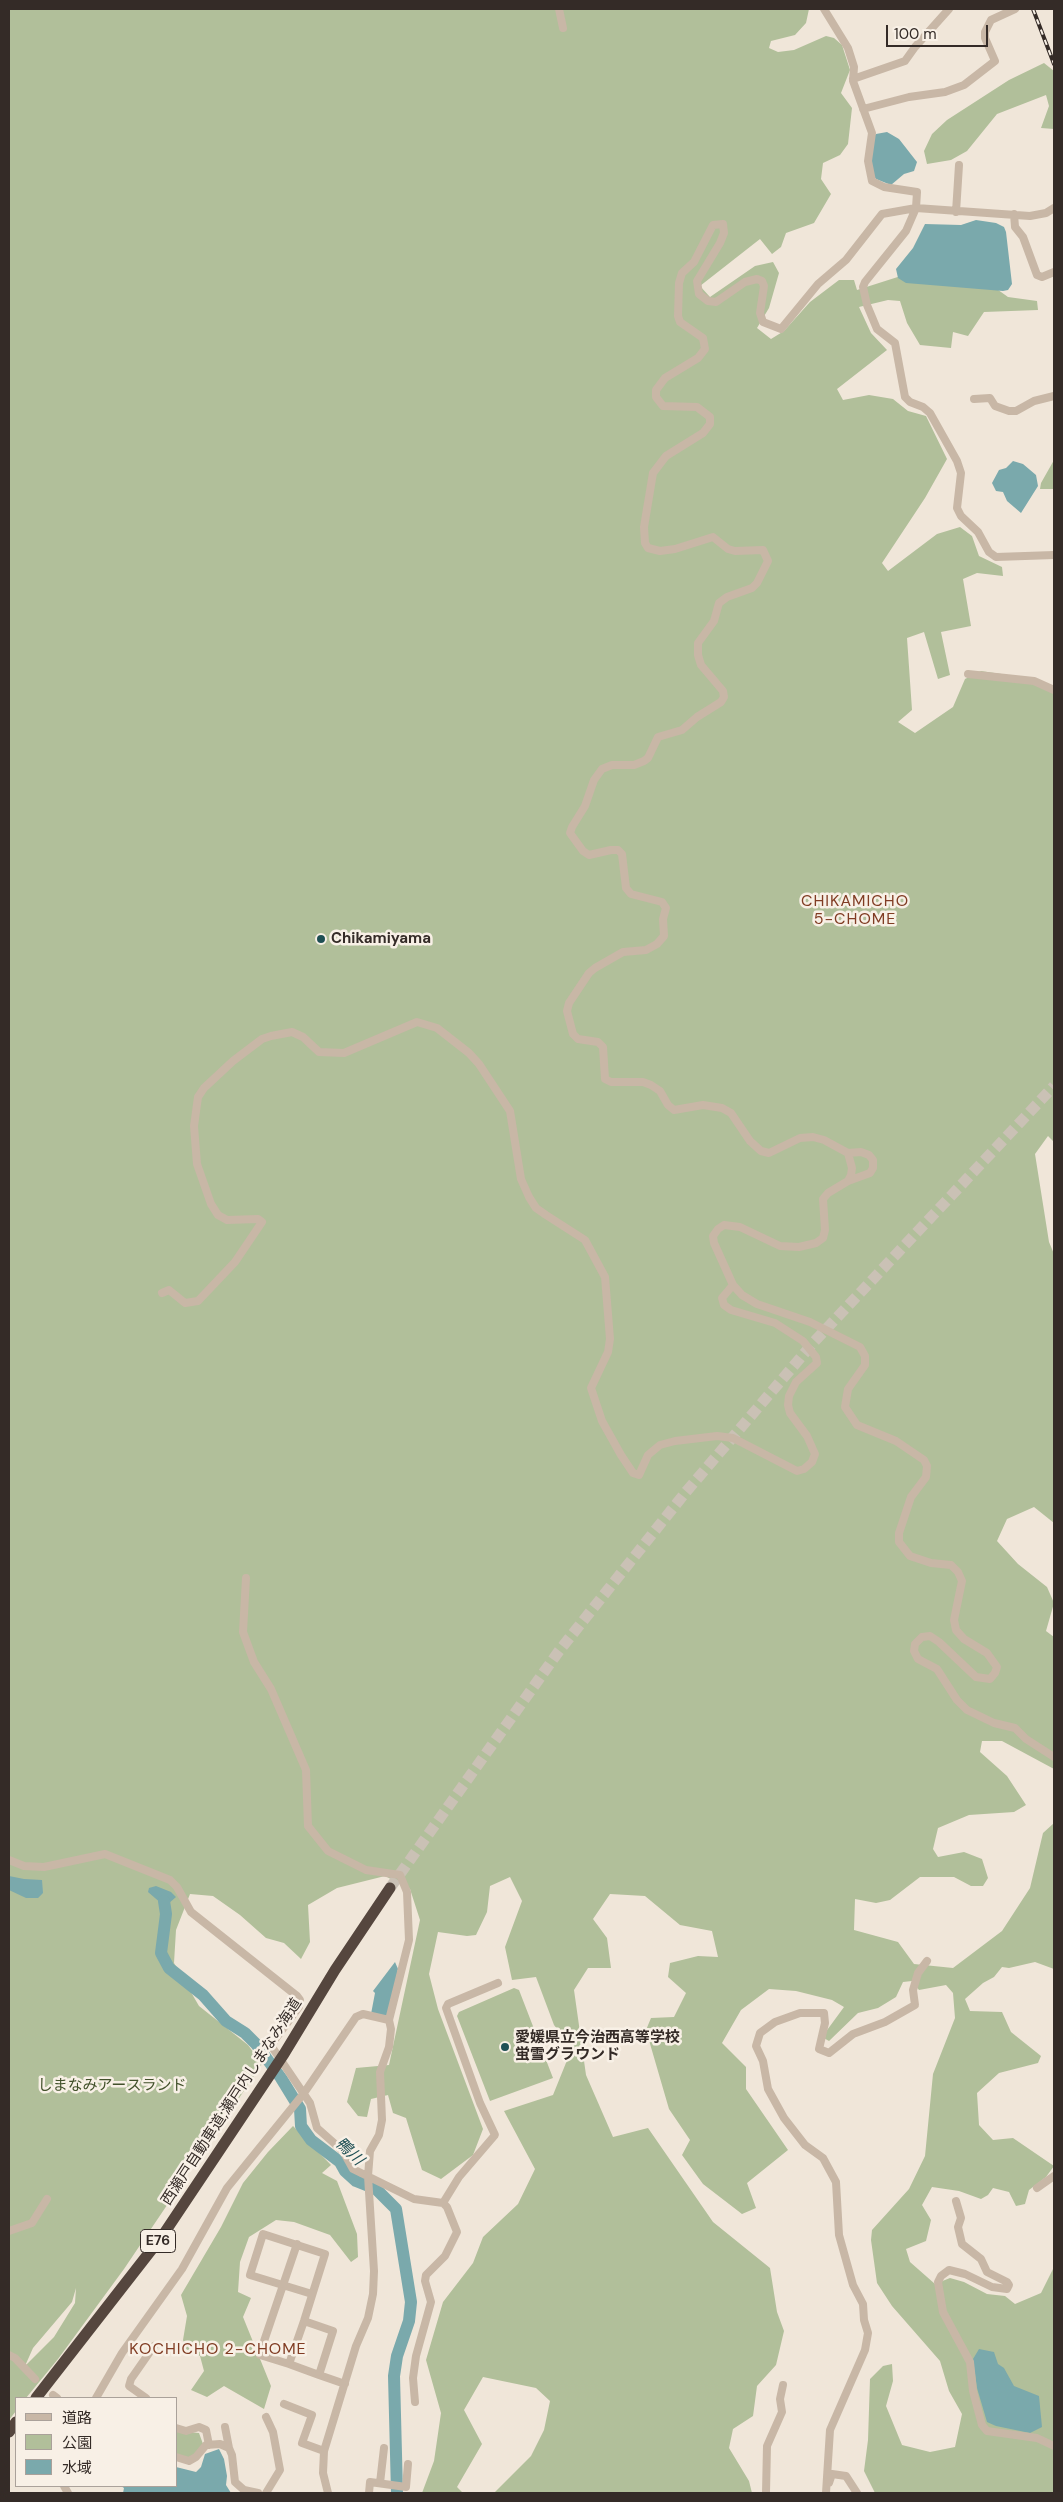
<!DOCTYPE html>
<html>
<head>
<meta charset="utf-8">
<style>
  body { margin:0 }
  #map { position:relative; width:1063px; height:2502px; overflow:hidden; background:#f0e6d9; font-family:"DM Sans","Noto Sans JP",sans-serif }
  canvas { display:block }
  .frame { position:absolute; inset:0; border:10px solid #342b27; pointer-events:none }
  .legend { position:absolute; left:15px; top:2397px; width:162px; height:90px; box-sizing:border-box; background:#f8f0e6; border:1px solid #aaa19a; margin:0; padding:6px 9px; list-style:none; font-size:15px; color:#342b27 }
  .legend li { display:flex; align-items:center; gap:10px; height:25px }
  .legend b { width:25px; border:1px solid #aaa19a }
  .scale { position:absolute; left:886px; top:25px; width:102px; height:22px; box-sizing:border-box; border:2px solid #342b27; border-top:0; padding-left:6px; font-size:15px; line-height:18px; white-space:nowrap; color:#342b27; -webkit-text-stroke:4px #f8f0e6; paint-order:stroke }
</style>
</head>
<body>
<div id="map">
<canvas width="1063" height="2502"></canvas>
<div class="frame"></div>
<ul class="legend">
<li><b style="height:6px;background:#c8b7a6"></b>道路</li>
<li><b style="height:14px;background:#b1bf9a"></b>公園</li>
<li><b style="height:14px;background:#7aa9ac"></b>水域</li>
</ul>
<div class="scale">100 m</div>
</div>
<script>
const context = document.querySelector('canvas').getContext('2d');
context.lineJoin = 'round';
function paint(path, color) {
  context.fillStyle = color;
  context.fill(path, 'evenodd');
}
function shape(rows) {
  const path = new Path2D();
  for (const r of rows) {
    path.moveTo(r[0], r[1]);
    for (let i = 2; i < r.length; i += 2) path.lineTo(r[i], r[i + 1]);
  }
  return path;
}
function trace(path, color, width, dash) {
  context.strokeStyle = color;
  context.lineWidth = width;
  context.lineCap = dash ? 'butt' : 'round';
  context.setLineDash(dash || []);
  context.stroke(path);
}
function write(font, color, halo, rows, align = 'center') {
  context.font = font + ' "DM Sans","Noto Sans JP",sans-serif';
  context.lineWidth = 5;
  context.setLineDash([]);
  context.textBaseline = 'middle';
  context.strokeStyle = halo;
  context.fillStyle = color;
  for (const [text, x, y, turn = 0] of rows) {
    context.save();
    context.translate(x, y);
    context.rotate((+turn || 0) * Math.PI / 180);
    context.textAlign = isNaN(turn) ? turn : align;
    if (halo) context.strokeText(text, 0, 0);
    context.fillText(text, 0, 0);
    context.restore();
  }
}
paint(shape([
  [9,9,809,9,806,23,795,35,771,41,769,48,778,52,794,50,826,36,834,38,842,45,850,70,841,93,852,108,848,144,840,155,823,163,821,179,831,194,814,223,786,233,781,247,772,254,760,239,700,286,710,297,755,266,773,262,779,273,769,308,757,328,771,339,784,331,810,302,839,280,854,280,857,290,904,275,994,287,1008,297,1037,301,1038,310,984,312,968,336,953,332,951,348,920,345,907,323,900,301,888,300,859,307,871,333,887,350,837,389,843,400,869,395,893,399,908,411,926,416,947,459,925,498,882,563,888,571,937,534,960,527,972,536,979,556,1002,567,1003,576,977,573,963,579,971,626,941,632,950,675,938,679,924,632,907,638,912,710,898,722,915,733,953,707,965,679,981,671,1035,679,1054,687,1054,1142,1048,1136,1035,1154,1049,1242,1054,1254,1054,1523,1034,1507,1007,1519,997,1541,1018,1564,1047,1587,1054,1603,1046,1631,1054,1637,1054,1769,1002,1741,982,1741,980,1752,1007,1776,1026,1805,1014,1812,969,1815,938,1828,933,1849,938,1857,964,1852,982,1859,988,1878,983,1886,971,1886,954,1877,920,1877,890,1900,876,1903,855,1899,854,1930,898,1942,914,1964,953,1968,1002,1931,1030,1888,1043,1833,1054,1823,1054,1969,1035,1962,1009,1968,1002,1967,994,1977,983,1983,965,1999,970,2011,1002,2012,1011,2032,1041,2056,1038,2063,999,2073,977,2093,979,2125,993,2140,1013,2138,1054,2166,1046,2177,1029,2190,1025,2204,1016,2206,1009,2192,993,2188,988,2195,981,2199,959,2191,932,2187,922,2205,931,2220,926,2241,906,2249,910,2262,935,2284,950,2278,964,2282,987,2294,1005,2296,1015,2304,1041,2293,1054,2267,1054,2493,875,2493,864,2471,868,2440,870,2379,883,2366,892,2364,893,2381,886,2406,902,2445,930,2452,955,2447,962,2414,949,2391,940,2361,892,2306,877,2283,871,2240,872,2230,909,2189,925,2156,933,2074,955,2018,953,1993,946,1985,919,1990,912,1981,903,1982,896,1997,878,2008,858,2013,829,2041,822,2037,844,2007,832,2000,796,1991,769,1989,741,2010,722,2043,746,2067,746,2089,788,2150,747,2183,756,2208,742,2214,703,2184,682,2155,690,2140,669,2109,646,2030,651,2018,674,2017,686,1993,668,1977,670,1963,698,1956,718,1957,712,1931,680,1925,645,1896,610,1894,593,1919,607,1938,611,1968,588,1968,574,1990,586,2075,613,2137,648,2128,713,2222,770,2268,777,2312,784,2331,776,2365,757,2386,753,2416,733,2429,729,2448,749,2481,752,2493,494,2493,531,2456,544,2430,550,2401,536,2388,483,2377,464,2410,482,2444,457,2487,463,2493,422,2493,434,2461,441,2413,426,2360,443,2302,473,2263,483,2237,518,2204,535,2169,504,2111,553,2095,572,2048,554,2025,536,1977,512,1980,505,1947,522,1901,510,1877,490,1886,487,1912,476,1935,467,1936,438,1932,429,1974,438,2009,483,2129,473,2155,441,2179,422,2170,406,2118,393,2113,388,2095,371,2099,367,2117,358,2116,347,2102,356,2068,389,2065,420,1920,410,1889,385,1876,337,1888,308,1905,310,1942,301,1959,284,1943,266,1938,240,1915,213,1896,190,1894,176,1930,174,1963,199,2006,248,2045,262,2064,124,2269,58,2359,26,2398,16,2398,16,2411,9,2420],
  [76,2288,75,2303,54,2337,25,2366,33,2348,72,2302],
  [1044,63,1054,71,1054,129,1041,128,1049,106,1046,95,997,114,967,151,951,160,927,164,924,151,932,134,947,120,1009,80],
  [1054,460,1054,489,1040,489,1041,483],
  [514,1988,519,1990,553,2078,490,2101,457,2016,459,2012],
  [293,2126,331,2165,322,2173,337,2181,357,2234,358,2257,351,2262,330,2235,294,2222,276,2220,249,2237,240,2262,238,2292,251,2298,243,2317,271,2386,264,2409,224,2386,207,2397,191,2390,204,2371,200,2356,186,2349,183,2340,187,2316,181,2295,221,2227,243,2183,268,2152],
  [176,2431,199,2433,203,2444,189,2460,176,2455]
]), '#b1bf9a');
paint(shape([
  [887,132,899,139,917,162,914,171,904,174,891,185,876,179,872,174,870,163,872,138,876,134],
  [976,220,996,223,1004,227,1006,232,1012,284,1008,290,1003,291,906,283,898,278,896,269,913,248,925,224,961,225],
  [1013,461,1023,464,1036,475,1038,486,1021,513,1007,501,1003,492,996,491,992,483,999,470,1006,468],
  [9,1876,24,1879,42,1880,43,1893,38,1898,26,1898,9,1890],
  [156,1886,171,1892,176,1897,168,1904,162,1904,148,1892,149,1888],
  [395,1962,398,1969,388,2018,371,2014,375,1993,373,1991],
  [979,2349,994,2352,998,2364,1004,2368,1014,2386,1039,2396,1042,2427,1030,2433,996,2426,987,2422,977,2388,973,2359],
  [219,2449,224,2459,227,2476,226,2485,231,2493,123,2493,124,2488,121,2486,176,2486,176,2467,196,2472,201,2467,205,2454]
]), '#7aa9ac');
trace(shape([
  [164,1901,166,1914,161,1953,169,1968,203,1995,226,2021,245,2033,256,2044,281,2078,300,2109,301,2126,311,2140,340,2162,345,2171,356,2181,376,2189,396,2209,411,2302,409,2321,397,2356,394,2376,397,2493]
]), '#7aa9ac', 12);
trace(shape([
  [390,1888,559,1651,685,1493,814,1342,1054,1086]
]), '#cac1b5', 11, [11, 5.5]);
trace(shape([
  [559,9,563,28],
  [824,9,848,48,854,67,853,81,872,133,868,161,872,181,884,187,917,192,916,208,906,231,865,282,863,287,867,305,877,329,895,343,905,397,910,402,923,407,930,413,957,461,961,473,957,508,961,516,978,532,989,552,996,557,1054,555],
  [853,79,905,61,915,47,949,9],
  [863,109,909,97,945,92,964,85,995,61,985,38,985,32,991,20,1015,9],
  [1054,208,1046,213,1030,216,916,208,882,214,846,260,818,284,781,329,763,322,760,313,764,286,762,281,757,279,745,282,716,302,708,301,699,294,697,281,720,243,724,233,723,224,713,225,694,262,682,273,679,283,678,316,680,322,703,338,705,349,698,358,665,378,656,390,656,397,663,406,697,407,710,417,710,424,703,433,666,456,653,473,644,527,645,543,648,548,660,551,675,549,713,537,728,549,735,551,763,550,768,561,757,583,752,588,727,597,719,603,714,621,698,643,698,655,701,665,723,691,724,697,721,702,697,717,682,730,658,737,648,758,644,761,634,765,612,765,602,769,594,780,585,806,572,827,570,833,583,851,589,855,611,850,618,850,622,854,626,888,631,894,662,902,666,908,663,919,664,936,657,944,646,950,623,952,595,968,589,973,569,1003,567,1011,573,1034,578,1039,598,1042,603,1047,605,1079,611,1082,643,1082,651,1085,660,1091,668,1105,674,1110,703,1105,722,1108,731,1113,750,1141,761,1151,769,1153,800,1138,813,1137,824,1140,848,1153,852,1168,851,1175,848,1181,828,1193,823,1199,825,1230,823,1238,816,1243,799,1247,780,1246,740,1227,724,1225,718,1229,713,1236,714,1243,733,1285,742,1295,757,1304,810,1322,860,1347,865,1356,865,1365,848,1389,845,1407,857,1425,896,1441,924,1460,927,1466,926,1477,911,1497,899,1533,899,1542,910,1556,931,1563,951,1565,958,1572,962,1581,954,1620,956,1630,964,1639,987,1653,997,1667,995,1673,990,1679,976,1677,939,1642,930,1636,922,1637,915,1644,914,1651,918,1659,937,1669,957,1700,967,1710,994,1723,1015,1728,1026,1739,1054,1757],
  [956,212,959,165],
  [1014,214,1015,227,1023,237,1037,275,1042,277,1054,272],
  [974,399,990,398,995,406,1009,411,1016,411,1034,401,1054,396],
  [968,674,1034,681,1054,690],
  [848,1153,861,1152,869,1155,873,1160,873,1168,870,1173,848,1181],
  [162,1293,169,1290,185,1303,198,1301,235,1262,262,1222,258,1219,227,1220,218,1215,211,1204,197,1164,194,1126,198,1097,204,1088,233,1061,262,1039,271,1036,292,1032,303,1037,319,1052,344,1053,417,1022,437,1028,469,1053,479,1064,510,1111,521,1179,529,1197,536,1208,546,1215,585,1240,605,1277,610,1339,608,1352,591,1388,602,1421,621,1455,633,1473,639,1475,648,1455,660,1445,675,1441,717,1436,733,1438,797,1471,804,1469,812,1462,815,1454,807,1436,790,1413,788,1405,789,1396,796,1382,817,1363,816,1357,803,1341,775,1323,731,1310,724,1305,722,1298,733,1285],
  [246,1578,243,1632,254,1662,271,1689,306,1770,308,1826,328,1851,366,1870,400,1875,407,1892,409,1940,389,2020,391,2029,389,2047,380,2072,382,2120,379,2135,370,2151,368,2176,374,2271,373,2294,368,2318,356,2346,324,2451,323,2473,328,2493],
  [9,1860,24,1866,44,1867,105,1854,170,1880,177,1887,191,1912,297,1996,300,2000,299,2007,274,2041,272,2047,310,2103,317,2128,343,2151,353,2169,414,2199,443,2203,447,2207,457,2232,445,2256,426,2275,425,2281,431,2302,416,2356,413,2378,415,2402],
  [1037,2188,1054,2176],
  [956,2201,961,2218,958,2227,962,2244,981,2259,987,2272,1007,2282,1009,2285,1007,2289,992,2287,965,2274,949,2270,941,2276,938,2282,943,2312,970,2362,973,2391,982,2425,987,2431,1037,2438,1054,2446],
  [443,2203,459,2177,495,2135,480,2103,446,2008,448,2004,498,1983],
  [9,2231,32,2223,47,2199],
  [312,2294,250,2275,263,2234,325,2254,304,2321,289,2364,319,2375],
  [304,2321,333,2331,319,2375,345,2384],
  [9,2355,15,2358,35,2379],
  [289,2364,260,2355,261,2350,297,2244],
  [53,2395,57,2398],
  [96,2398,122,2353,182,2269,227,2188,304,2093,356,2017,363,2014,389,2020],
  [146,2398,129,2386,131,2379,154,2346],
  [284,2404,312,2415,302,2443,324,2451],
  [225,2427,229,2448],
  [176,2428,186,2431,199,2427,206,2430,209,2445],
  [176,2457,189,2461,196,2457,206,2445,220,2444,229,2448,232,2455,235,2482,244,2490,258,2493],
  [380,2483,384,2448],
  [829,2483,832,2474,846,2476,857,2493],
  [64,2486,68,2493],
  [266,2493,280,2470,273,2432,266,2417],
  [369,2493,370,2482,406,2487,408,2464],
  [766,2493,767,2446,782,2412,780,2399,783,2385],
  [826,2493,830,2430,865,2350,868,2333,864,2320,863,2304,853,2285,839,2235,836,2182,823,2158,805,2145,784,2118,768,2089,763,2061,756,2046,760,2033,775,2022,800,2013,824,2013,825,2023,819,2049,829,2053,853,2034,885,2022,915,2005,913,1990,918,1973,927,1961]
]), '#c8b7a6', 8);
trace(shape([
  [36,2398,163,2235,284,2054,335,1970,390,1888],
  [9,2432,16,2422]
]), '#55463e', 11);
const rail = shape([
  [1033,9,1054,64]
]);
trace(rail, '#342b27', 4);
trace(rail, '#f8f0e6', 2, [5.5]);
for (const [x, y, r, color] of [
  [321,939,5,"#1e4f54"],
  [505,2047,5,"#1e4f54"]
]) {
  const dot = new Path2D();
  dot.arc(x, y, r, 0, 2 * Math.PI);
  context.fillStyle = color;
  context.fill(dot);
  trace(dot, '#f8f0e6', 2);
}
for (const [x, y, w] of [
  [158,2241,35]
]) {
  const box = new Path2D();
  box.roundRect(x - w / 2, y - 11.5, w, 23, 4);
  context.fillStyle = '#f8f0e6';
  context.fill(box);
  trace(box, '#342b27', 1);
}
write('bold 14px', '#342b27', null, [
  ["E76",158,2241]
]);
write('bold 15px', '#342b27', '#f8f0e6', [
  ["Chikamiyama",331,939],
  ["愛媛県立今治西高等学校",515,2038],
  ["蛍雪グラウンド",515,2055]
], 'left');
write('15px', '#42512b', '#f8f0e6', [
  ["しまなみアースランド",112,2086]
]);
write('15px', '#342b27', '#f8f0e6', [
  ["西瀬戸自動車道;瀬戸内しまなみ海道",232,2102,-57]
]);
context.letterSpacing = '1px';
write('16px', '#803c23', '#f8f0e6', [
  ["CHIKAMICHO",855,902],
  ["5-CHOME",855,920],
  ["KOCHICHO 2-CHOME",218,2350]
]);
context.letterSpacing = '0px';
write('italic 16px', '#1e4f54', '#f8f0e6', [
  ["鴨川",349,2152,44]
]);
</script>
</body>
</html>
